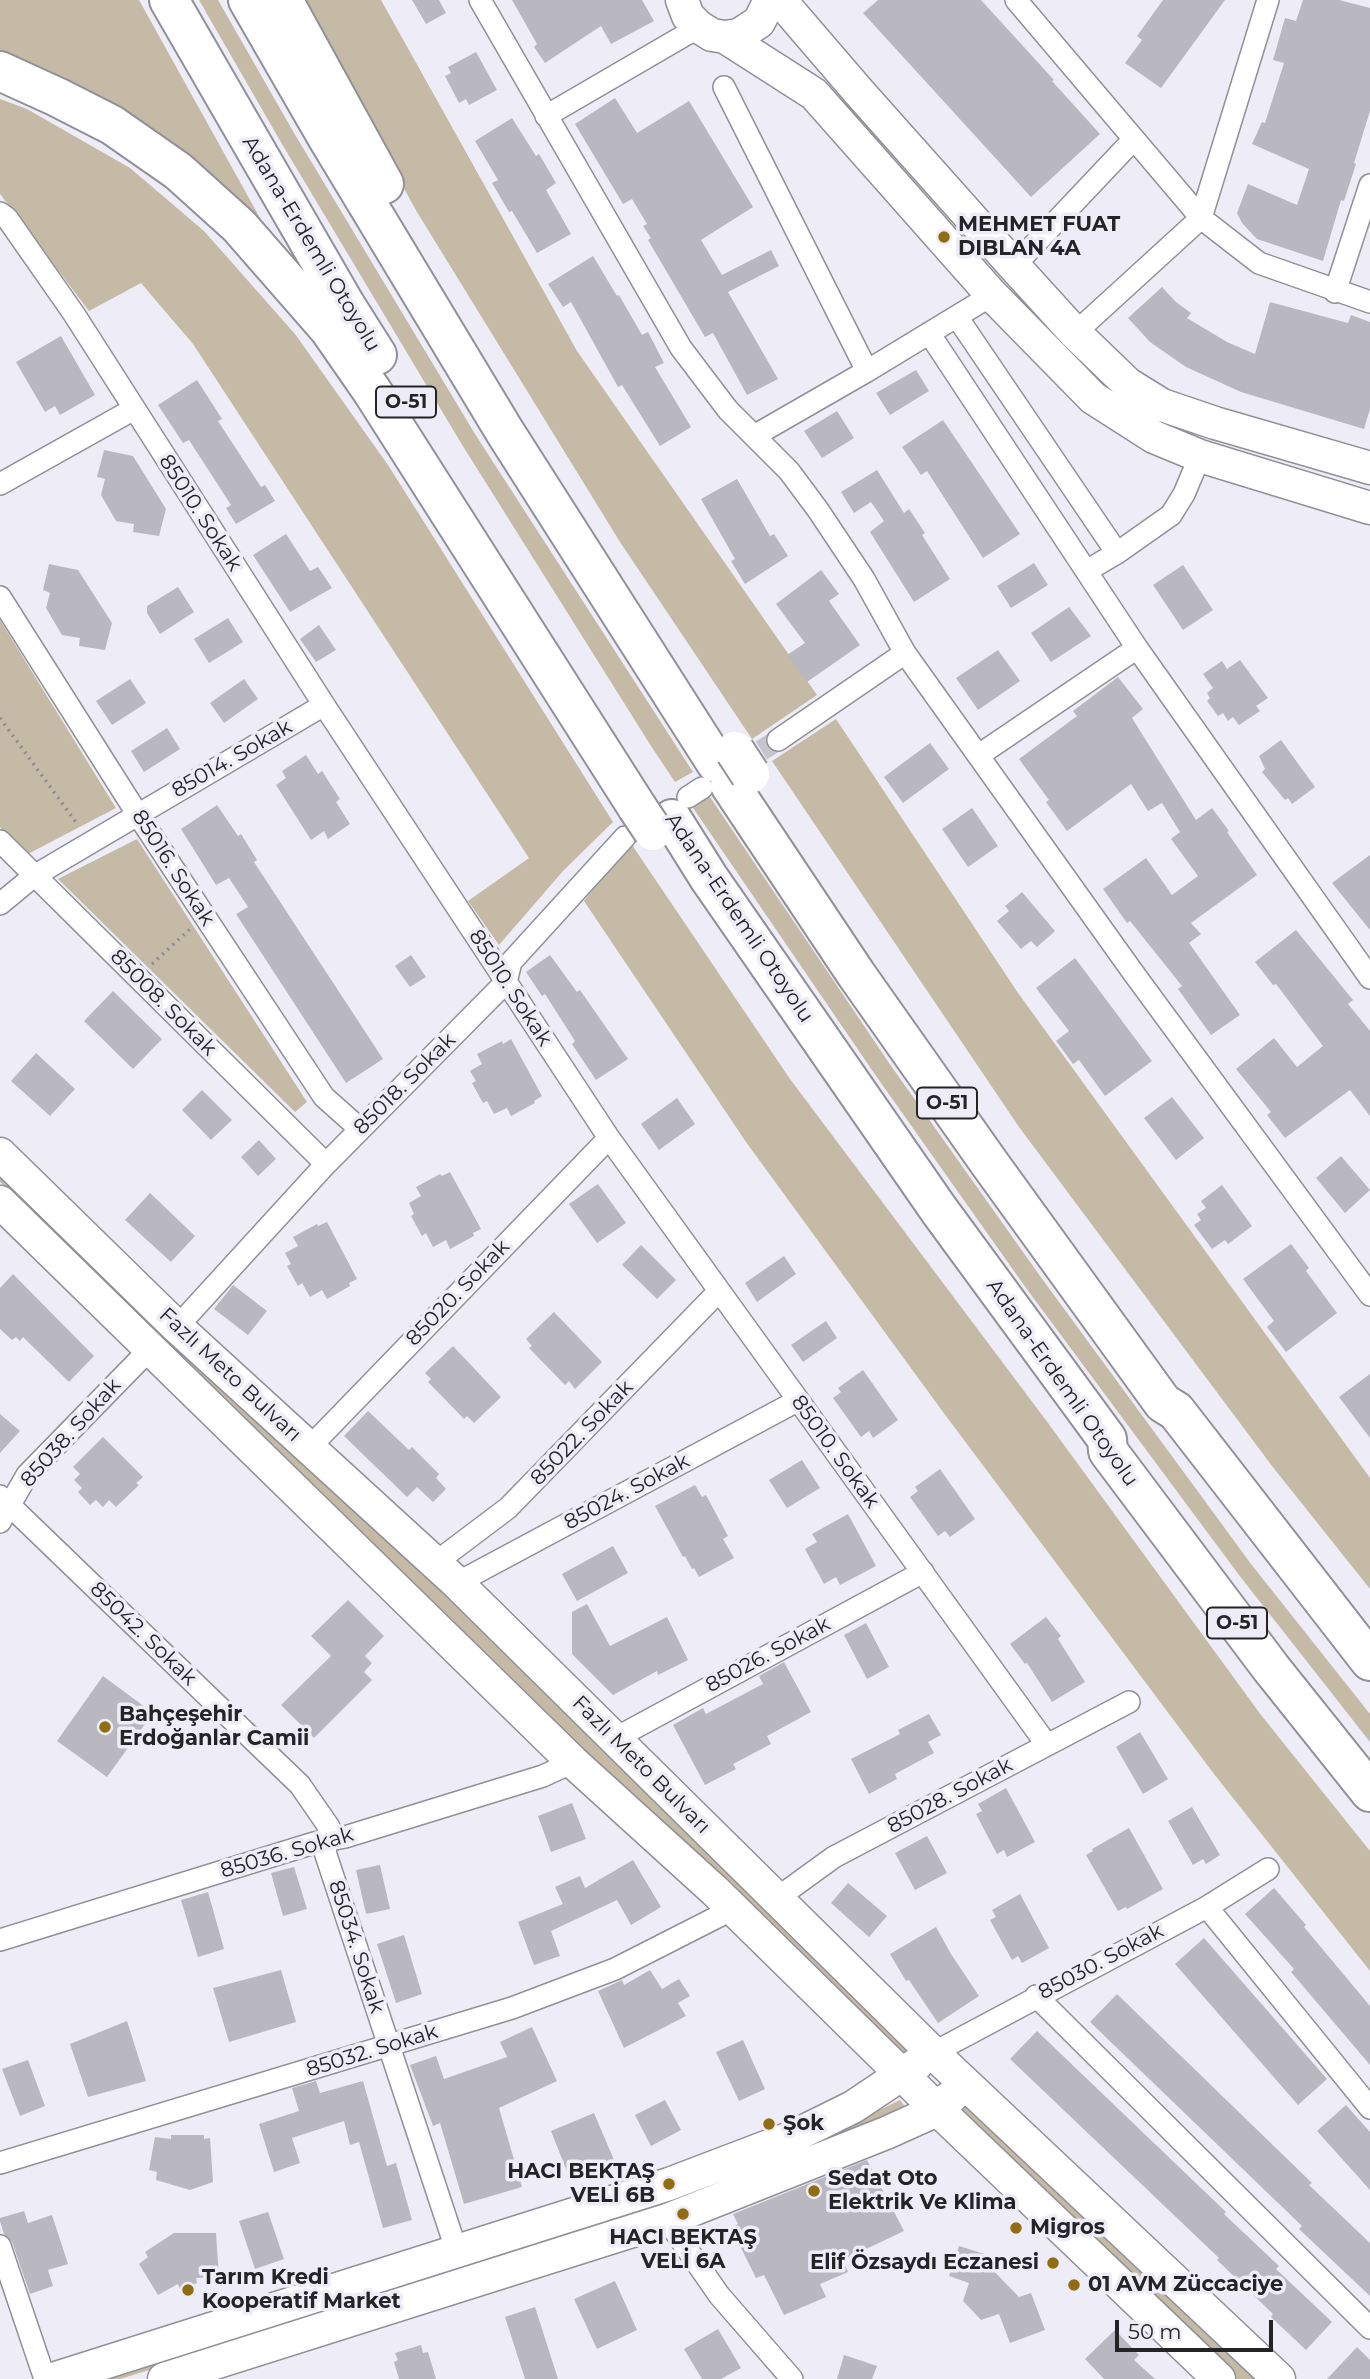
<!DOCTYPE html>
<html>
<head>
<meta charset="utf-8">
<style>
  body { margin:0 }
  #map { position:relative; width:1370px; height:2379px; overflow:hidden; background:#eeecf6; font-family:Montserrat,sans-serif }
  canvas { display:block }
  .scale { position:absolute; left:1115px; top:2320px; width:158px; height:32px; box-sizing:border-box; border:4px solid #242326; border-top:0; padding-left:9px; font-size:21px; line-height:24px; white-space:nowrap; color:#242326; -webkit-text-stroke:5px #eeecf6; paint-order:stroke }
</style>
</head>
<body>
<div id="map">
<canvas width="1370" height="2379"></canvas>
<div class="scale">50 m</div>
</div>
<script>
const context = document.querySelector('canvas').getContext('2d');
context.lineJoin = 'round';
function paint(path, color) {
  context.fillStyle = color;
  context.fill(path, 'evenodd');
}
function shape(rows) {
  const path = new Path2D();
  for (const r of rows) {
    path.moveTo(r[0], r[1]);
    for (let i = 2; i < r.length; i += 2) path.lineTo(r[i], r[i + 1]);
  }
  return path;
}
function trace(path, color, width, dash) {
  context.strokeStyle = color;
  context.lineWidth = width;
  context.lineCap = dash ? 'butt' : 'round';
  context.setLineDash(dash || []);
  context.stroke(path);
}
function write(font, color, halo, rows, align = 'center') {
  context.font = font + ' Montserrat,sans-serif';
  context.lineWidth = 7;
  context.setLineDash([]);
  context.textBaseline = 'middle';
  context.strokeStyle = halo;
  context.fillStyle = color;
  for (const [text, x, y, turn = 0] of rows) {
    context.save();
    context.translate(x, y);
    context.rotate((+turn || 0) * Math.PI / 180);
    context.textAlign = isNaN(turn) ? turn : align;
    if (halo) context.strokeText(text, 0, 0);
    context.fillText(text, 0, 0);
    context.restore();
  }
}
paint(shape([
  [0,0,139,0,275,245,0,57],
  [199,0,218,0,294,133,475,434,693,772,675,782,651,746,461,443,282,144],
  [300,0,381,0,577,351,817,695,752,739,620,542,417,212],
  [0,99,27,109,130,168,204,231,295,334,388,465,613,822,563,871,499,945,468,901,529,858,193,344,141,283,89,311,0,194],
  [0,620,116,808,24,856,0,827],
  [836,719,1018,993,1370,1478,1370,1589,1272,1466,1019,1127,772,761],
  [708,794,889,1063,1040,1276,1251,1564,1370,1714,1370,1742,1239,1575,1026,1288,874,1073,691,805],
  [137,839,307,1102,295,1112,58,879],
  [630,842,790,1079,1048,1423,1261,1715,1370,1851,1370,1971,1214,1774,943,1412,746,1142,584,901],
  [0,1171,461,1605,909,2048,899,2057,445,1624,0,1182],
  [900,2100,906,2108,646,2215,120,2379,93,2379,843,2128],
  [963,2101,1258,2379,1237,2379,955,2109]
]), '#c5baa5');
paint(shape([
  [412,0,439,0,446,13,426,24],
  [512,0,642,0,654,21,611,44,601,26,545,63,534,47,537,44],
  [878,0,981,0,1054,80,1052,81,1100,134,1031,197,863,13],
  [1163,0,1225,0,1161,88,1125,63,1142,40,1137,36],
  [1303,0,1339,0,1370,8,1370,111,1354,163,1356,164,1344,201,1341,200,1323,261,1257,239,1242,223,1237,213,1248,184,1297,205,1309,169,1252,144,1262,122,1265,123,1284,63,1273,60,1285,18,1296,21],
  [476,52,497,90,469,105,466,99,459,103,445,76,451,73,448,67],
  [615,98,637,133,689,101,753,207,701,240,722,275,771,250,779,266,728,292,778,379,747,395,713,333,705,337,648,240,651,238,643,226,647,224,632,199,623,204,575,124],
  [512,118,536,156,539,154,556,183,546,190,571,234,537,253,512,211,509,212,492,183,498,180,475,141],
  [593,256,617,296,619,295,642,335,648,332,664,363,655,367,691,427,660,446,622,385,618,387,571,302,563,307,548,284],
  [1162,287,1176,302,1191,313,1187,318,1227,342,1255,354,1270,302,1348,323,1351,315,1370,322,1370,409,1364,429,1241,392,1186,367,1150,342,1128,318],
  [61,336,95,395,60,415,55,406,45,412,16,362],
  [916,370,929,391,890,415,876,393],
  [197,380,222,419,218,421,261,487,265,485,275,501,236,524,226,508,231,505,189,440,183,443,158,405],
  [837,411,854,438,822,458,804,431],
  [943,420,1020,534,983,558,927,471,921,475,902,447],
  [104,450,133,456,166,509,159,536,133,532,134,524,116,521,101,495,105,479,97,477],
  [877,470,904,513,909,509,925,533,922,535,950,579,914,602,870,532,884,521,871,502,854,513,841,492],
  [737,479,770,536,774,534,788,556,745,584,731,561,735,559,701,499],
  [286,534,310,571,318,567,332,588,290,612,253,555],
  [1034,563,1048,585,1011,608,997,586],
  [49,564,78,570,112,623,105,650,79,646,80,638,62,635,46,608,50,593,43,590],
  [1183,565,1213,610,1183,630,1153,585],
  [821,570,839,594,829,601,860,645,807,682,787,655,805,643,776,604],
  [178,587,194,612,160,634,147,613,147,606],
  [1069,607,1091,636,1051,662,1031,633],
  [228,618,243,642,209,663,194,639],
  [319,625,336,650,316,662,300,639],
  [998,650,1020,681,978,710,956,678],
  [1240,660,1268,698,1256,706,1260,711,1239,725,1233,717,1228,721,1223,713,1218,716,1207,701,1210,698,1207,693,1213,688,1203,674,1222,661,1227,669],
  [1118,677,1143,709,1132,718,1196,820,1212,808,1229,831,1227,832,1257,875,1191,923,1201,934,1189,943,1240,1015,1211,1035,1178,989,1182,986,1130,921,1127,923,1103,889,1146,858,1172,895,1198,876,1171,839,1180,832,1162,803,1148,811,1131,784,1067,831,1046,802,1049,800,1019,759,1077,716,1073,711],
  [130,679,146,703,112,725,96,701],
  [244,679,258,699,224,723,210,703],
  [167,728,180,749,144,772,131,751],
  [1281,740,1315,787,1292,804,1288,798,1285,800,1262,772,1265,769,1259,756],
  [930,743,949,769,903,803,884,777],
  [306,755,318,774,322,771,340,799,336,802,350,824,328,839,324,831,311,840,276,785,286,778,282,771],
  [217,805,238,836,241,834,257,860,254,862,383,1059,346,1083,236,914,248,907,229,878,216,885,181,829],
  [972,808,998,846,968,867,942,829],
  [1370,855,1370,930,1332,883],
  [1022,892,1055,931,1037,947,1031,941,1021,949,997,921,1009,911,1005,906],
  [1296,930,1353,1000,1348,1004,1370,1031,1370,1116,1350,1090,1285,1138,1267,1115,1271,1112,1236,1069,1274,1038,1297,1067,1323,1046,1276,984,1273,985,1255,962],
  [411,955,426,977,410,987,395,966],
  [550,955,577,992,580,990,628,1059,596,1080,572,1044,575,1041,545,994,542,996,526,972],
  [1075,958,1152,1061,1105,1096,1079,1060,1073,1064,1056,1041,1069,1031,1036,988],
  [113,991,162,1039,133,1069,84,1021],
  [511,1039,542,1096,534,1101,535,1103,511,1116,507,1108,494,1114,487,1101,483,1103,472,1083,476,1081,470,1071,482,1064,477,1054,502,1041,503,1044],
  [36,1053,75,1089,50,1116,11,1081],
  [202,1090,232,1120,211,1140,182,1110],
  [1172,1097,1204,1138,1176,1160,1144,1118],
  [677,1098,695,1124,659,1150,641,1124],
  [259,1140,276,1159,258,1176,241,1157],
  [1341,1156,1370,1190,1345,1213,1316,1178],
  [450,1172,481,1229,473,1233,474,1236,450,1249,446,1240,433,1247,426,1233,422,1236,411,1216,414,1214,409,1203,421,1196,416,1187,440,1174,442,1176],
  [598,1184,626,1223,597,1243,569,1204],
  [1222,1185,1252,1226,1228,1244,1225,1240,1212,1249,1194,1225,1201,1220,1197,1214,1206,1208,1201,1201],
  [150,1193,195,1236,171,1262,125,1220],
  [327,1222,357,1279,349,1283,350,1286,327,1299,322,1290,310,1297,302,1283,298,1286,287,1266,291,1264,285,1253,298,1246,293,1237,317,1224,318,1226],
  [1291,1244,1309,1268,1306,1271,1337,1313,1286,1352,1267,1327,1274,1321,1243,1279],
  [641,1245,676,1280,657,1299,622,1265],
  [784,1256,796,1274,757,1302,745,1283],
  [13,1274,94,1356,69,1382,23,1337,20,1341,16,1337,12,1340,0,1329,0,1288],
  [233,1285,267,1311,248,1335,214,1309],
  [554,1312,602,1362,575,1389,569,1381,565,1385,529,1348,532,1346,526,1339],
  [826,1321,837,1338,803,1362,791,1345],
  [453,1346,501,1397,474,1423,467,1416,464,1419,428,1382,431,1379,425,1373],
  [863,1370,898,1420,873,1438,869,1431,861,1437,833,1398,841,1392,838,1388],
  [1370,1374,1370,1438,1339,1397],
  [368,1411,409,1450,412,1447,439,1474,436,1478,446,1489,433,1502,417,1487,407,1497,344,1436],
  [0,1414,20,1431,0,1453],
  [103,1437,143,1477,136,1483,139,1485,116,1507,109,1500,103,1507,96,1500,90,1505,78,1492,82,1488,74,1480,80,1474,73,1467],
  [802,1460,820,1488,787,1508,769,1480],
  [940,1469,975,1519,950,1537,945,1531,938,1536,910,1497,918,1491,915,1487],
  [695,1485,702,1497,706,1495,728,1536,723,1539,734,1558,699,1577,694,1568,692,1569,685,1556,683,1557,655,1506],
  [848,1514,876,1566,840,1585,836,1577,824,1584,805,1549,817,1542,812,1534],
  [613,1546,628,1573,577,1601,562,1574],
  [348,1600,384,1636,365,1656,372,1663,364,1672,372,1680,314,1738,281,1705,331,1656,311,1636],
  [587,1604,610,1646,667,1617,688,1660,658,1675,657,1671,613,1695,572,1654,572,1612],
  [1046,1617,1061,1636,1058,1639,1085,1682,1052,1702,1027,1663,1025,1664,1010,1644],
  [866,1623,889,1667,867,1679,844,1635],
  [784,1662,811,1712,767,1736,771,1744,733,1764,736,1769,705,1785,673,1725,703,1708,706,1714,763,1684,759,1676],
  [103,1676,153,1713,107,1777,57,1741],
  [929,1714,941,1735,928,1742,934,1753,895,1774,897,1779,869,1794,851,1759,900,1734,898,1730],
  [1140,1732,1168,1779,1143,1794,1116,1747],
  [1006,1788,1035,1842,1007,1857,1004,1850,997,1854,976,1814,982,1811,978,1804],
  [572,1803,586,1839,551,1852,538,1816],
  [1192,1807,1220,1855,1206,1864,1203,1859,1193,1865,1168,1821],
  [1129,1828,1163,1889,1127,1909,1126,1907,1118,1911,1086,1855,1093,1851,1092,1849],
  [927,1836,947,1873,915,1890,895,1853],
  [633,1860,661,1907,631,1925,617,1900,551,1931,560,1956,534,1965,518,1922,563,1904,555,1887,580,1876,585,1888],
  [380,1865,390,1909,366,1914,356,1870],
  [294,1867,307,1909,283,1916,271,1873],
  [848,1883,887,1916,869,1937,831,1903],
  [1274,1888,1306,1925,1304,1927,1370,2006,1370,2065,1291,1972,1294,1969,1245,1914],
  [208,1892,224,1949,198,1957,181,1900],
  [1020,1894,1049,1948,1022,1963,1018,1956,1012,1960,990,1920,996,1917,992,1910],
  [936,1927,951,1954,979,1996,938,2023,909,1980,906,1981,890,1954],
  [404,1935,422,1994,396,2003,377,1944],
  [1204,1938,1327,2079,1298,2105,1175,1964],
  [281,1970,296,2022,229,2042,213,1988],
  [650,1970,662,1989,679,1979,690,1996,678,2003,686,2016,624,2048,598,1991,622,1980,624,1985],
  [1117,1994,1312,2183,1309,2185,1370,2243,1370,2296,1299,2229,1302,2226,1090,2022],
  [127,2021,146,2081,88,2097,70,2044],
  [532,2027,557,2081,499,2108,522,2187,464,2204,440,2123,433,2126,410,2065,436,2056,444,2079,507,2057,500,2042],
  [1037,2031,1226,2212,1224,2214,1279,2266,1276,2269,1332,2322,1306,2350,1271,2317,1273,2314,1217,2260,1219,2258,1010,2059],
  [743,2040,765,2089,739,2101,716,2052],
  [28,2060,45,2106,20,2116,2,2069],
  [316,2081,320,2093,363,2081,387,2166,396,2163,412,2220,383,2228,359,2142,350,2145,344,2121,292,2138,300,2163,274,2172,259,2124,299,2111,292,2088],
  [665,2100,681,2130,651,2146,635,2115],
  [1346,2105,1370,2132,1370,2190,1317,2131],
  [594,2113,614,2160,570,2179,551,2131],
  [171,2135,204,2135,204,2139,210,2138,213,2182,190,2190,156,2180,157,2172,149,2170,155,2137,171,2139],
  [867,2160,904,2231,843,2260,848,2272,820,2284,826,2297,784,2315,764,2275,756,2278,731,2228,738,2224,733,2214],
  [24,2211,28,2223,52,2215,68,2264,48,2270,53,2286,30,2294,12,2242,4,2234,0,2221,0,2218],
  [268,2212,284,2259,255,2269,239,2221],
  [174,2233,216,2233,219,2277,196,2278,197,2283,180,2289,178,2284,158,2295,139,2264,148,2257,145,2252],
  [959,2246,991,2256,988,2265,1019,2297,1031,2293,1045,2330,1010,2343,999,2314,981,2320,963,2301,969,2283,949,2276],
  [615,2281,637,2330,597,2349,574,2299],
  [535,2307,558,2379,525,2379,505,2317],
  [718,2329,741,2368,721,2379,702,2379,684,2349],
  [1115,2330,1139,2355,1134,2360,1155,2379,1104,2379,1085,2359],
  [421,2345,423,2353,428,2352,436,2379,399,2379,394,2362,398,2360,395,2353],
  [1357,2347,1370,2360,1370,2379,1327,2379],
  [844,2355,877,2366,872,2379,837,2379]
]), '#b9b8c1');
trace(shape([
  [735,767,778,740]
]), '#c6c4cc', 21, [21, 10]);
const street = shape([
  [480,0,681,348,728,410,754,436],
  [1016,0,1201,218,1259,263,1370,302],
  [724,87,867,371],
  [546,116,699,27],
  [0,213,7,218,74,314,324,705,609,1138,1047,1745],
  [1014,266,1134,139],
  [1335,292,1370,185],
  [992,295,867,371,754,436,789,471,818,510,864,579,905,653,1132,971,1370,1295],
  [957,317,1117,553],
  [929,333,1137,648,1370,978],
  [1075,333,1201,218,1268,0],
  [0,484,134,409],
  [1088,570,1117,553,1171,515,1184,494,1200,456],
  [0,597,138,815,324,1097,360,1129],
  [778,740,905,653],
  [979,755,1137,648],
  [688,797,702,788],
  [0,841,326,1164],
  [0,904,34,876,324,705],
  [177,1327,326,1164,506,982,511,962,625,837],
  [308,1449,609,1138],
  [0,1496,300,1785,329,1827,325,1852,457,2252],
  [0,1522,27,1475,149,1350],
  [435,1563,508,1508,719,1291],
  [457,1583,797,1401],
  [614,1739,923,1572],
  [776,1899,834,1857,1129,1702],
  [1207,1907,1370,2108],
  [0,1940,314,1843,345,1837,543,1776,573,1762],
  [1036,1996,1370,2328],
  [933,2053,1207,1907,1268,1869],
  [0,2163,512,2008,615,1969,733,1909],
  [667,2220,719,2295,792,2379],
  [0,2246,45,2379]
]);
const secondary = shape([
  [682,0,688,16,699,27,712,35,725,37,814,94,992,295,1093,398,1154,437,1200,456,1370,508],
  [780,0,859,92,1014,266,1075,333,1128,384,1162,405,1215,423,1370,468],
  [725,37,739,35,759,22,770,0],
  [0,1154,177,1327,457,1583,933,2053,1279,2379],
  [0,1202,573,1762,715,1891,936,2108,1219,2379],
  [53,2379,669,2184,790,2138,853,2107,917,2064],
  [164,2379,667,2220,886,2133,926,2115,952,2096]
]);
const highway = shape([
  [169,0,346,306,377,355],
  [248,0,327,137,505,432,716,763],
  [283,0,384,184],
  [0,71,57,97,112,125,178,171,239,226,329,329,372,391,637,807],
  [730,785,856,974,990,1164,1163,1403,1176,1411,1370,1661],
  [672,819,709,878,939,1210,1107,1439,1108,1451,1271,1668,1370,1792]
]);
trace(street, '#918f98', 24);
trace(secondary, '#918f98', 35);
trace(highway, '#918f98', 42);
trace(shape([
  [0,718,78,825],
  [152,964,190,929]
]), '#8d8b92', 3.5, [2, 5]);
trace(street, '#fff', 21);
trace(secondary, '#fff', 32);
trace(highway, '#fff', 38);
const highwayBridge = shape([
  [735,751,750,774],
  [637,807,653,831]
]);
trace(highwayBridge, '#918f98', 42, []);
trace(highwayBridge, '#fff', 38);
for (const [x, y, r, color] of [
  [944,237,7,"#906c12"],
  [105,1727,7,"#906c12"],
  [769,2124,7,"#906c12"],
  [669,2184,7,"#906c12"],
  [814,2191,7,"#906c12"],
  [683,2214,7,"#906c12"],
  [1016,2228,7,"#906c12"],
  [1053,2263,7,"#906c12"],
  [1074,2285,7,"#906c12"],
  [188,2290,7,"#906c12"]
]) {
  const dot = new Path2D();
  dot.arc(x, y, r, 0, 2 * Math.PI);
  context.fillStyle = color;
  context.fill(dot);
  trace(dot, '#eeecf6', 2.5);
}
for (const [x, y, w] of [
  [406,402,60],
  [947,1103,60],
  [1237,1623,60]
]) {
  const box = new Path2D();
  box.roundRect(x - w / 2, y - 15.5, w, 31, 5);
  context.fillStyle = '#eeecf6';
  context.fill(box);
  trace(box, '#242326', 2);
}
write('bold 19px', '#242326', null, [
  ["O-51",406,402],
  ["O-51",947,1103],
  ["O-51",1237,1623]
]);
write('bold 21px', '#242326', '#eeecf6', [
  ["MEHMET FUAT",958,225],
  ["DIBLAN 4A",958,249],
  ["Bahçeşehir",119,1715],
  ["Erdoğanlar Camii",119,1739],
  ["Şok",783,2124],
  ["HACI BEKTAŞ",655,2172,"right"],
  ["VELİ 6B",655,2196,"right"],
  ["Sedat Oto",828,2179],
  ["Elektrik Ve Klima",828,2203],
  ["Migros",1030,2228],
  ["HACI BEKTAŞ",683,2238,"center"],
  ["VELİ 6A",683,2262,"center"],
  ["Elif Özsaydı Eczanesi",1039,2263,"right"],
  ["Tarım Kredi",202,2278],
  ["Kooperatif Market",202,2302],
  ["01 AVM Züccaciye",1088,2285]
], 'left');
write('21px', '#242326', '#eeecf6', [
  ["Adana-Erdemli Otoyolu",311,244,59],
  ["85010. Sokak",200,513,57],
  ["85014. Sokak",232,759,-30],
  ["85016. Sokak",173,868,57],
  ["Adana-Erdemli Otoyolu",739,918,56],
  ["85010. Sokak",510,988,57],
  ["85008. Sokak",163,1003,45],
  ["85018. Sokak",405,1084,-45],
  ["85020. Sokak",458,1293,-46],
  ["Fazlı Meto Bulvarı",230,1375,43],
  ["Adana-Erdemli Otoyolu",1062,1383,55],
  ["85038. Sokak",71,1433,-48],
  ["85022. Sokak",582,1433,-46],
  ["85010. Sokak",835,1452,54],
  ["85024. Sokak",627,1492,-28],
  ["85042. Sokak",143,1634,44],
  ["85026. Sokak",768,1655,-28],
  ["Fazlı Meto Bulvarı",641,1765,45],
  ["85028. Sokak",950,1796,-28],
  ["85036. Sokak",287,1853,-16],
  ["85034. Sokak",356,1947,72],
  ["85030. Sokak",1101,1962,-28],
  ["85032. Sokak",372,2051,-17]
]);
</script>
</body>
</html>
